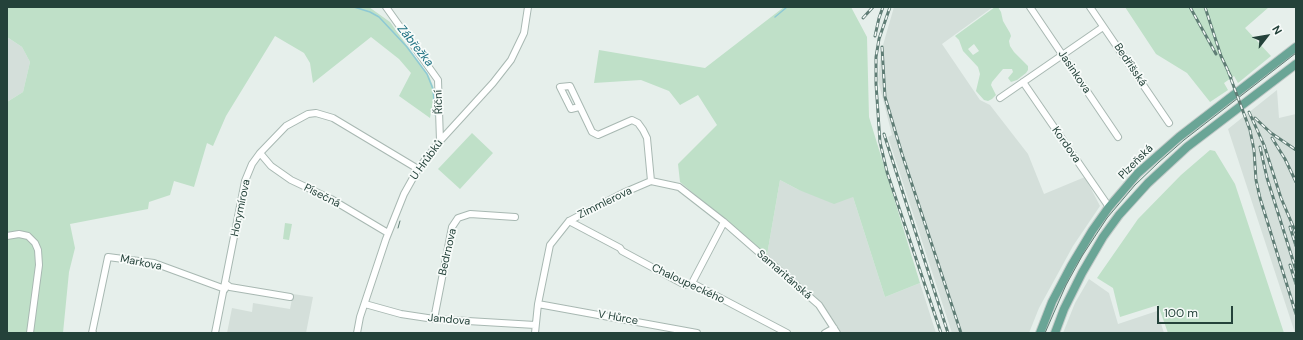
<!DOCTYPE html>
<html>
<head>
<meta charset="utf-8">
<style>
  body { margin:0 }
  #map { position:relative; width:1303px; height:340px; overflow:hidden; background:#e6efeb; font-family:"DM Sans",sans-serif }
  canvas { display:block }
  .frame { position:absolute; inset:0; border:8px solid #24423a; pointer-events:none }
  .north { position:absolute; left:1247px; top:16px; width:40px; height:40px; -webkit-text-stroke:3px #f7fbf9; paint-order:stroke; rotate:59deg; font-size:11px; font-weight:700; line-height:16px; text-align:center; color:#24423a }
  .north::after { content:''; display:block; margin:auto; width:14px; height:18px; background:#24423a; clip-path:polygon(50% 0,100% 100%,50% 72%,0 100%) }
  .scale { position:absolute; left:1157px; top:306px; width:76px; height:18px; box-sizing:border-box; border:2px solid #24423a; border-top:0; padding-left:5px; font-size:12px; line-height:14px; white-space:nowrap; color:#24423a; -webkit-text-stroke:3px #f7fbf9; paint-order:stroke }
</style>
</head>
<body>
<div id="map">
<canvas width="1303" height="340"></canvas>
<div class="frame"></div>
<div class="north">N</div>
<div class="scale">100 m</div>
</div>
<script>
const context = document.querySelector('canvas').getContext('2d');
context.lineJoin = 'round';
function paint(path, color) {
  context.fillStyle = color;
  context.fill(path, 'evenodd');
}
function shape(rows) {
  const path = new Path2D();
  for (const r of rows) {
    path.moveTo(r[0], r[1]);
    for (let i = 2; i < r.length; i += 2) path.lineTo(r[i], r[i + 1]);
  }
  return path;
}
function trace(path, color, width, dash) {
  context.strokeStyle = color;
  context.lineWidth = width;
  context.lineCap = dash ? 'butt' : 'round';
  context.setLineDash(dash || []);
  context.stroke(path);
}
function write(font, color, halo, rows, align = 'center') {
  context.font = font + ' "DM Sans",sans-serif';
  context.lineWidth = 3.5;
  context.setLineDash([]);
  context.textBaseline = 'middle';
  context.strokeStyle = halo;
  context.fillStyle = color;
  for (const [text, x, y, turn = 0] of rows) {
    context.save();
    context.translate(x, y);
    context.rotate((+turn || 0) * Math.PI / 180);
    context.textAlign = isNaN(turn) ? turn : align;
    if (halo) context.strokeText(text, 0, 0);
    context.fillText(text, 0, 0);
    context.restore();
  }
}
paint(shape([
  [894,7,993,7,942,44,980,100,990,105,1028,154,1044,194,1085,177,1100,206,1073,246,1039,308,1029,333,952,333,888,137,892,135,878,80,881,52],
  [7,37,22,47,30,62,23,92,7,102],
  [1277,90,1279,118,1296,114,1296,333,1295,333,1228,129],
  [780,180,799,190,853,197,885,297,920,283,936,333,842,333,821,303,767,255],
  [1089,279,1109,293,1118,324,1157,311,1164,333,1063,333,1075,303],
  [293,294,313,297,306,333,227,333,232,308,252,312,253,303,290,309]
]), '#d4dfda');
paint(shape([
  [15,7,369,7,390,22,429,76,435,91,430,118,399,96,411,73,399,59,371,37,313,83,310,63,304,53,275,36,226,116,213,146,207,143,194,187,174,181,170,195,149,202,148,209,70,224,75,248,69,272,63,333,7,333,7,102,23,92,30,62,22,47,7,37,7,8],
  [784,7,851,7,867,37,869,117,920,283,885,297,853,197,834,204,799,190,780,180,767,255,680,182,678,164,717,125,698,95,680,105,669,91,641,80,594,83,599,50,705,68],
  [995,7,998,7,1001,12,1003,21,1010,33,1011,36,1009,41,1010,46,1014,52,1028,66,1028,70,1026,73,1017,80,1011,82,1008,78,1013,72,1012,69,1003,69,992,82,991,85,996,95,992,99,988,101,984,100,976,91,980,74,978,67,963,51,959,40,955,36],
  [974,44,979,51,973,55,968,49],
  [1125,7,1269,7,1245,28,1271,56,1238,83,1234,76,1224,83,1228,90,1210,102,1187,73,1156,54],
  [472,133,493,153,460,189,438,169],
  [1210,150,1215,151,1235,184,1284,333,1168,333,1158,305,1120,317,1113,288,1097,278,1138,219,1181,175],
  [285,223,292,224,289,240,283,239]
]), '#bfe0c8');
trace(shape([
  [354,7,370,12,379,17,407,47,427,74,433,89,435,115],
  [775,17,787,7]
]), '#8ec9d4', 1.5);
const minor = shape([
  [386,7,438,80,440,141],
  [1030,7,1118,137],
  [1090,7,1169,123],
  [1023,82,1109,207],
  [1000,98,1103,27],
  [579,107,571,109,560,87,570,86,592,132,598,135,632,120,638,123,643,130,647,138,651,181],
  [260,153,271,166,291,180,331,199,388,233],
  [569,221,620,248,622,251,685,285,692,283,787,333],
  [7,236,19,234,28,236,35,243,38,250,39,265,30,333],
  [692,283,724,222],
  [226,284,230,287,290,297],
  [365,304,401,314,434,319,535,325],
  [538,304,697,333],
  [434,319,452,227,458,218,470,214,515,217],
  [93,333,92,333,108,257,154,263,225,289],
  [215,333,245,181,252,164,260,153,286,126,308,114,316,113,333,118,418,169],
  [357,333,360,317,386,239,404,194,418,169,440,141,493,83,511,60,524,33,528,7],
  [535,333,538,304,550,245,569,221,623,193,651,181,679,187,724,222,819,305,837,333],
  [825,333,834,328]
]);
const major = shape([
  [1040,333,1052,302,1071,266,1092,231,1109,207,1138,173,1179,137,1296,47],
  [1055,333,1064,309,1082,273,1103,237,1119,215,1148,183,1187,147,1296,64]
]);
trace(minor, '#a8b8b2', 8);
trace(major, '#c2cac8', 10);
trace(minor, '#fff', 6);
trace(major, '#6aa596', 8);
trace(shape([
  [398,228,400,221],
  [1045,333,1066,285,1082,256,1107,218,1135,185,1159,162,1184,140,1296,53]
]), '#5f7d75', 1);
const rail = shape([
  [890,7,879,39,876,57,876,84,880,142,887,172,941,333],
  [1190,7,1216,54],
  [1205,7,1221,56,1231,77],
  [863,18,873,7],
  [875,36,879,18,883,7],
  [882,47,885,97,902,154,961,333],
  [1228,71,1250,130,1254,150,1256,180,1260,198,1296,314],
  [1249,112,1264,145,1281,198,1296,233],
  [1255,118,1271,133,1296,150],
  [884,134,948,333],
  [1272,138,1285,159,1296,182],
  [1260,147,1267,178,1296,270],
  [1290,227,1296,246],
  [1290,265,1296,284]
]);
trace(rail, '#5f7d75', 3);
trace(rail, '#f7fbf9', 1.5, [4.5]);
write('11px', '#24423a', '#f7fbf9', [
  ["Bedřišská",1130,65,56],
  ["Jasinkova",1074,72,56],
  ["Říční",439,102,-92],
  ["Kordova",1066,145,55],
  ["U Hrůbků",427,160,-54],
  ["Plzeňská",1136,162,-45],
  ["Písečná",322,196,27],
  ["Zimmlerova",605,203,-26],
  ["Horymírova",241,208,-78],
  ["Bedrnova",448,252,-77],
  ["Markova",141,263,11],
  ["Samaritánská",784,275,41],
  ["Chaloupeckého",688,284,25],
  ["V Hůrce",618,318,10],
  ["Jandova",449,320,5]
]);
write('italic 12px', '#1c6f80', '#f7fbf9', [
  ["Zábřežka",415,46,51]
]);
</script>
</body>
</html>
